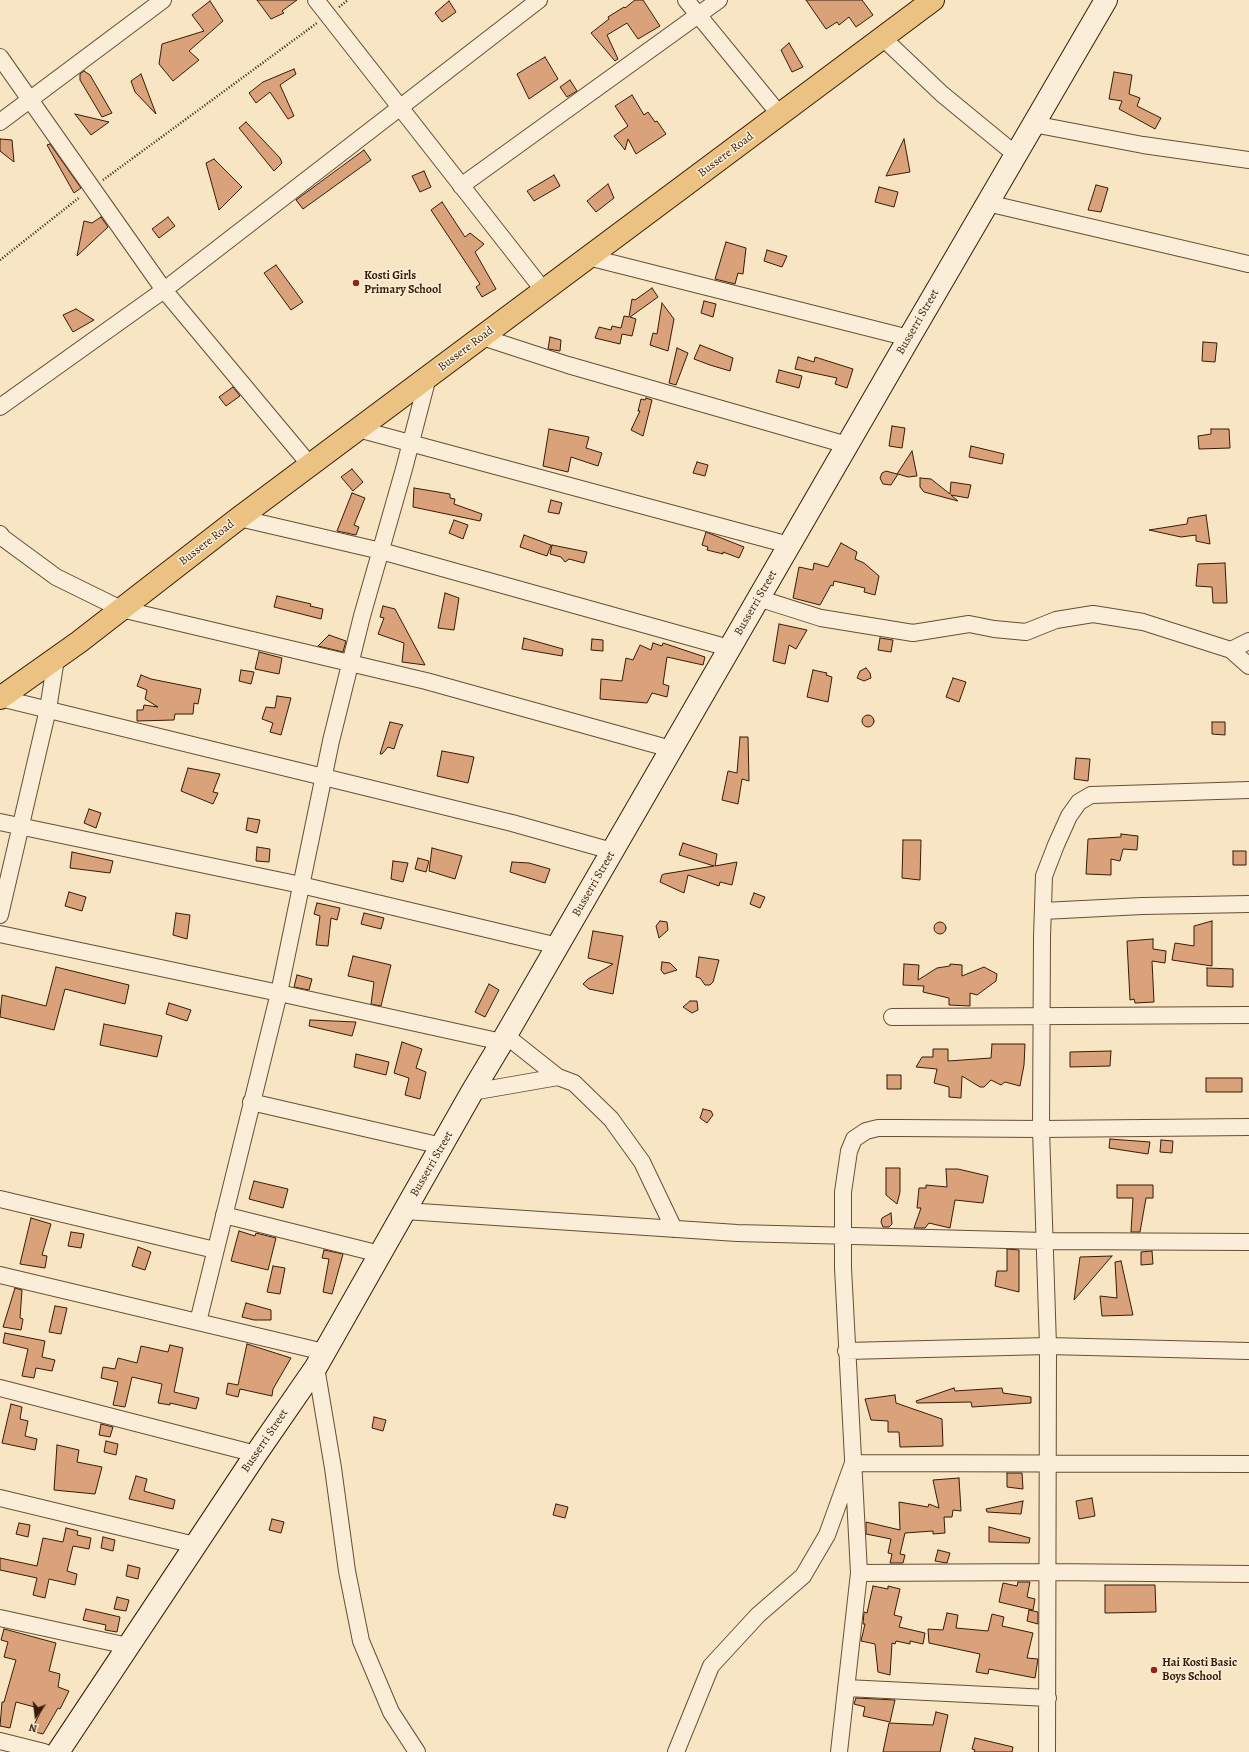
<!DOCTYPE html>
<html>
<head>
<meta charset="utf-8">
<style>
  body { margin:0 }
  #map { position:relative; width:1249px; height:1752px; overflow:hidden; background:#f7e5c3; font-family:Alegreya,serif }
  canvas { display:block }
  .north { position:absolute; left:16px; top:1696px; width:40px; height:40px; -webkit-text-stroke:3px #faeed8; paint-order:stroke; rotate:194deg; font-size:11px; font-weight:700; line-height:16px; text-align:center; color:#391b05 }
  .north::after { content:''; display:block; margin:auto; width:14px; height:18px; background:#391b05; clip-path:polygon(50% 0,100% 100%,50% 72%,0 100%) }
</style>
</head>
<body>
<div id="map">
<canvas width="1249" height="1752"></canvas>
<div class="north">N</div>
</div>
<script>
const context = document.querySelector('canvas').getContext('2d');
context.lineJoin = 'round';
function paint(path, color) {
  context.fillStyle = color;
  context.fill(path, 'evenodd');
}
function shape(rows) {
  const path = new Path2D();
  for (const r of rows) {
    if (r.length === 3) {
      path.moveTo(r[0] + r[2], r[1]);
      path.arc(r[0], r[1], r[2], 0, 2 * Math.PI);
      continue;
    }
    path.moveTo(r[0], r[1]);
    for (let i = 2; i < r.length; i += 2) path.lineTo(r[i], r[i + 1]);
  }
  return path;
}
function trace(path, color, width, dash) {
  context.strokeStyle = color;
  context.lineWidth = width;
  context.lineCap = dash ? 'butt' : 'round';
  context.setLineDash(dash || []);
  context.stroke(path);
}
function write(font, color, halo, rows, align = 'center') {
  context.font = font + ' Alegreya,serif';
  context.lineWidth = 3;
  context.setLineDash([]);
  context.textBaseline = 'middle';
  context.strokeStyle = halo;
  context.fillStyle = color;
  for (const [text, x, y, turn = 0] of rows) {
    context.save();
    context.translate(x, y);
    context.rotate((+turn || 0) * Math.PI / 180);
    context.textAlign = isNaN(turn) ? turn : align;
    if (halo) context.strokeText(text, 0, 0);
    context.fillText(text, 0, 0);
    context.restore();
  }
}
const building = shape([
  [257,0,297,0,282,11,284,13,271,19,257,0],
  [635,0,643,0,660,26,638,39,627,23,607,35,618,59,615,61,591,33,609,19,608,17,624,7,625,8,635,0],
  [806,0,862,0,873,15,856,27,849,17,839,25,837,22,826,29,806,0],
  [210,1,223,21,189,51,199,60,173,81,159,64,162,44,204,31,192,15,210,1],
  [449,1,456,12,442,22,435,13,449,1],
  [789,43,803,67,792,72,781,50,789,43],
  [545,57,558,79,529,99,517,74,545,57],
  [294,69,296,74,280,85,294,116,288,119,270,92,256,103,249,93,263,82,294,69],
  [84,71,90,75,112,113,102,117,80,80,80,74,84,71],
  [1114,72,1132,75,1129,94,1140,98,1137,106,1161,118,1155,129,1119,109,1122,101,1109,99,1114,72],
  [141,74,156,114,135,92,131,81,141,74],
  [570,80,577,91,567,97,560,87,570,80],
  [632,95,644,115,648,112,655,122,657,121,666,134,636,154,628,139,625,150,614,136,628,126,615,106,632,95],
  [75,114,109,122,91,135,75,114],
  [246,122,280,158,282,163,274,171,239,128,246,122],
  [0,139,12,140,14,162,0,151,0,139],
  [904,139,910,172,886,176,904,139],
  [50,144,81,188,74,193,47,145,50,144],
  [364,150,371,160,303,209,296,200,364,150],
  [214,159,242,187,219,210,206,163,214,159],
  [424,171,431,187,420,192,412,176,424,171],
  [554,175,560,186,534,201,527,191,554,175],
  [608,184,614,198,596,212,587,201,608,184],
  [1096,185,1108,188,1101,212,1088,210,1096,185],
  [879,187,898,192,894,207,875,202,879,187],
  [442,202,465,237,470,233,484,244,475,252,496,289,482,297,476,287,480,284,431,210,442,202],
  [101,217,108,227,77,256,84,221,92,223,101,217],
  [168,217,175,226,159,238,152,229,168,217],
  [726,242,746,248,743,274,738,273,735,284,715,279,726,242],
  [767,250,787,256,782,267,764,261,767,250],
  [276,265,303,302,291,310,264,273,276,265],
  [652,288,658,297,630,317,636,319,632,336,622,334,620,344,595,338,599,327,611,330,612,326,621,328,624,316,629,317,632,299,635,300,652,288],
  [704,301,716,304,713,317,701,313,704,301],
  [662,303,674,319,668,351,650,345,653,333,657,334,662,303],
  [76,309,94,320,73,332,63,315,76,309],
  [550,337,561,340,560,351,548,349,550,337],
  [1203,342,1217,343,1215,362,1202,361,1203,342],
  [700,345,733,358,730,371,710,365,694,359,700,345],
  [677,348,688,353,676,385,669,383,677,348],
  [798,357,814,362,815,357,853,369,847,388,835,384,837,378,795,369,798,357],
  [779,370,802,376,799,388,776,382,779,370],
  [233,387,240,396,226,406,219,397,233,387],
  [646,398,652,400,643,436,631,430,640,411,638,411,641,399,645,400,646,398],
  [892,426,905,428,902,448,889,446,892,426],
  [549,429,589,437,586,448,602,453,598,466,571,457,568,472,543,466,549,429],
  [1211,429,1229,429,1230,448,1199,449,1198,436,1211,434,1211,429],
  [971,446,1004,454,1002,464,969,457,971,446],
  [912,451,917,476,908,477,898,474,891,485,883,484,880,478,882,473,886,471,897,474,912,451],
  [697,462,708,465,705,476,693,473,697,462],
  [352,469,363,482,353,491,341,477,352,469],
  [920,478,931,479,950,494,951,482,971,485,968,498,951,495,958,501,924,492,920,487,920,478],
  [414,488,450,494,450,498,455,499,454,504,482,514,480,521,413,507,414,488],
  [352,493,365,498,354,525,359,527,356,535,337,531,352,493],
  [551,500,562,503,559,514,548,512,551,500],
  [1206,515,1210,544,1196,541,1196,535,1181,537,1149,530,1187,524,1188,518,1206,515],
  [454,520,468,525,463,539,449,533,454,520],
  [706,532,744,547,739,558,723,552,723,554,707,550,708,547,702,545,706,532],
  [524,535,551,545,547,556,520,547,524,535],
  [841,543,857,552,855,559,864,563,879,576,875,595,864,592,865,588,834,581,833,586,831,585,820,605,793,598,799,567,813,570,814,563,828,567,841,543],
  [552,545,587,552,584,563,569,559,565,562,561,557,550,554,552,545],
  [1225,563,1227,603,1213,603,1212,587,1196,586,1198,564,1225,563],
  [445,593,459,598,454,630,438,628,445,593],
  [277,596,311,604,310,606,323,609,321,619,274,607,277,596],
  [383,606,395,609,425,665,402,662,404,643,378,634,384,618,380,617,383,606],
  [779,624,807,630,796,649,789,645,785,664,773,661,779,624],
  [329,635,346,641,343,652,318,646,329,635],
  [524,638,563,649,562,656,522,649,524,638],
  [880,638,893,640,891,652,878,650,880,638],
  [592,639,603,640,603,651,591,650,592,639],
  [653,643,662,646,663,643,705,657,703,665,667,657,663,684,669,686,667,697,652,693,647,703,600,699,601,679,622,681,626,658,633,660,640,645,651,650,653,643],
  [259,652,282,658,279,674,255,669,259,652],
  [866,668,870,673,871,678,864,681,857,678,860,671,866,668],
  [241,670,254,672,251,684,239,681,241,670],
  [813,670,827,673,826,675,832,677,828,702,807,697,813,670],
  [141,675,151,679,201,689,198,704,194,703,193,714,175,714,174,720,137,721,137,710,143,710,144,705,158,707,145,699,147,690,137,686,141,675],
  [953,678,966,682,959,702,946,697,953,678],
  [277,696,291,698,281,735,270,732,273,723,262,719,266,707,275,708,277,696],
  [868,721,6],
  [390,722,403,725,400,730,394,749,388,747,382,754,380,754,390,722],
  [1212,722,1225,722,1225,735,1212,734,1212,722],
  [740,737,748,737,749,781,742,779,738,804,722,800,728,771,737,773,740,737],
  [442,751,474,757,468,783,437,776,442,751],
  [1076,758,1090,759,1088,781,1074,779,1076,758],
  [188,768,220,774,213,792,218,793,213,804,181,791,188,768],
  [89,809,101,813,96,828,84,823,89,809],
  [248,818,260,820,257,833,246,830,248,818],
  [1121,834,1138,836,1137,850,1123,849,1120,861,1111,859,1111,875,1086,874,1088,839,1121,837,1121,834],
  [903,840,921,840,920,880,902,878,903,840],
  [683,843,717,854,715,866,737,862,732,885,720,882,719,886,688,875,684,893,660,882,662,875,664,874,714,866,679,855,683,843],
  [257,847,270,849,269,862,256,861,257,847],
  [432,848,462,856,455,879,429,871,432,848],
  [1233,851,1246,851,1246,865,1233,865,1233,851],
  [72,852,113,861,110,873,70,868,72,852],
  [418,858,429,861,426,872,415,869,418,858],
  [393,861,408,863,403,882,391,879,393,861],
  [512,862,529,863,550,869,545,883,510,872,512,862],
  [69,892,86,897,82,911,65,906,69,892],
  [754,893,765,897,760,908,750,904,754,893],
  [317,903,340,908,337,920,331,918,328,946,316,945,320,916,314,914,317,903],
  [176,913,190,915,187,939,173,935,176,913],
  [364,913,384,918,381,929,361,924,364,913],
  [660,921,667,922,668,930,659,938,656,926,660,921],
  [1212,921,1212,966,1172,960,1175,943,1194,946,1194,926,1212,921],
  [940,928,6],
  [593,931,623,936,613,994,589,989,583,984,588,979,613,964,588,958,593,931],
  [1153,939,1153,949,1166,951,1165,963,1152,961,1154,1002,1135,1003,1134,999,1130,1000,1127,941,1153,939],
  [353,956,391,965,381,1006,371,1004,374,982,348,976,353,956],
  [699,957,719,960,713,982,710,985,705,985,700,978,696,977,699,957],
  [662,962,670,963,677,970,664,974,661,970,662,962],
  [904,964,919,965,918,980,937,968,950,966,950,964,962,965,962,976,984,967,997,974,996,981,977,995,970,993,970,1006,949,1005,949,998,923,992,924,986,903,985,904,964],
  [56,967,129,985,125,1004,65,989,54,1030,0,1017,2,995,46,1006,56,967],
  [1207,968,1233,969,1233,987,1207,986,1207,968],
  [297,975,312,979,309,990,294,987,297,975],
  [489,984,499,990,485,1017,475,1012,489,984],
  [690,1001,697,1001,698,1010,692,1013,683,1007,690,1001],
  [169,1003,191,1010,187,1021,166,1014,169,1003],
  [310,1020,356,1022,352,1036,309,1026,310,1020],
  [104,1024,162,1036,157,1057,100,1045,104,1024],
  [402,1042,422,1049,416,1068,426,1072,420,1099,405,1095,409,1078,394,1073,402,1042],
  [992,1044,1025,1044,1024,1065,1020,1086,1005,1082,1001,1085,991,1080,984,1087,980,1087,962,1076,961,1098,949,1097,949,1087,934,1083,937,1069,916,1067,922,1057,933,1057,933,1049,948,1049,948,1061,991,1058,992,1044],
  [1111,1051,1110,1066,1070,1067,1070,1052,1111,1051],
  [356,1054,389,1062,386,1075,354,1067,356,1054],
  [887,1075,901,1075,901,1089,887,1089,887,1075],
  [1206,1078,1242,1078,1242,1092,1206,1092,1206,1078],
  [703,1109,711,1111,713,1115,707,1123,700,1118,703,1109],
  [1110,1139,1150,1142,1148,1154,1109,1148,1110,1139],
  [1161,1140,1173,1141,1172,1153,1160,1152,1161,1140],
  [886,1168,900,1168,900,1192,897,1204,886,1195,886,1168],
  [946,1169,958,1169,988,1176,983,1203,955,1200,950,1228,929,1223,925,1228,914,1228,921,1208,917,1208,919,1188,926,1188,926,1185,947,1187,946,1169],
  [254,1181,288,1189,283,1208,249,1199,254,1181],
  [1117,1185,1153,1185,1153,1198,1146,1198,1140,1232,1131,1232,1133,1198,1117,1198,1117,1185],
  [891,1213,892,1224,889,1227,883,1227,881,1222,882,1218,891,1213],
  [31,1218,51,1224,42,1255,47,1256,45,1268,20,1264,31,1218],
  [239,1231,255,1236,256,1233,276,1238,268,1270,231,1261,239,1231],
  [71,1232,84,1234,81,1248,68,1246,71,1232],
  [138,1247,151,1252,145,1270,132,1266,138,1247],
  [1007,1249,1019,1250,1019,1292,995,1286,997,1271,1007,1271,1007,1249],
  [324,1250,343,1254,332,1294,323,1292,329,1259,322,1258,324,1250],
  [1152,1251,1153,1264,1141,1265,1141,1252,1152,1251],
  [1112,1256,1074,1300,1080,1257,1112,1256],
  [1121,1261,1133,1315,1102,1316,1100,1296,1117,1298,1115,1262,1121,1261],
  [273,1266,285,1268,280,1294,267,1292,273,1266],
  [15,1288,22,1290,20,1318,23,1319,21,1330,3,1327,15,1288],
  [246,1303,271,1310,271,1320,254,1320,242,1317,246,1303],
  [55,1306,67,1308,61,1334,49,1332,55,1306],
  [5,1333,45,1341,42,1357,55,1360,52,1371,36,1368,34,1378,22,1376,28,1349,3,1343,5,1333],
  [247,1344,291,1358,273,1389,272,1396,240,1389,238,1397,226,1394,228,1383,238,1385,247,1344],
  [170,1345,183,1348,174,1392,199,1398,196,1409,170,1403,170,1405,158,1403,162,1384,132,1377,125,1407,113,1405,118,1382,101,1378,103,1367,115,1369,118,1358,137,1363,141,1346,168,1352,170,1345],
  [954,1388,955,1391,1002,1388,1003,1393,1031,1397,1031,1403,972,1407,971,1402,917,1403,916,1401,954,1388],
  [895,1395,896,1403,942,1419,943,1446,900,1447,899,1432,888,1432,888,1421,871,1420,865,1399,895,1395],
  [11,1404,22,1407,20,1419,28,1421,25,1436,37,1439,35,1450,2,1443,11,1404],
  [374,1417,386,1420,383,1431,372,1428,374,1417],
  [101,1424,113,1427,110,1437,99,1435,101,1424],
  [106,1441,118,1444,116,1455,104,1452,106,1441],
  [57,1445,79,1450,77,1462,102,1467,95,1494,54,1490,57,1445],
  [1007,1473,1022,1473,1023,1489,1007,1487,1007,1473],
  [136,1476,147,1479,144,1491,175,1500,173,1509,129,1499,136,1476],
  [959,1478,961,1511,953,1510,952,1517,944,1517,945,1533,933,1534,933,1531,905,1533,900,1554,905,1555,903,1563,890,1563,892,1554,888,1553,891,1539,866,1534,866,1522,900,1530,899,1502,928,1507,929,1504,939,1508,933,1480,959,1478],
  [1092,1498,1095,1516,1079,1519,1076,1501,1092,1498],
  [1023,1501,1021,1514,987,1512,986,1509,1023,1501],
  [556,1504,568,1507,565,1518,553,1515,556,1504],
  [272,1519,284,1522,281,1533,269,1530,272,1519],
  [19,1523,30,1525,28,1537,16,1534,19,1523],
  [989,1527,1030,1538,1029,1543,989,1542,989,1527],
  [66,1528,78,1531,77,1535,91,1538,89,1549,73,1546,67,1571,77,1574,75,1585,49,1579,45,1598,33,1595,37,1578,0,1570,0,1558,37,1566,43,1538,63,1542,66,1528],
  [103,1537,115,1540,113,1551,101,1548,103,1537],
  [938,1550,950,1553,947,1563,935,1561,938,1550],
  [128,1565,140,1568,138,1579,126,1576,128,1565],
  [1018,1582,1030,1582,1027,1597,1035,1599,1033,1610,999,1602,1003,1583,1017,1586,1018,1582],
  [1105,1585,1155,1585,1156,1612,1105,1613,1105,1585],
  [873,1586,888,1589,888,1586,900,1589,894,1615,902,1617,899,1627,925,1633,923,1644,910,1641,910,1644,896,1641,895,1644,892,1643,890,1675,878,1672,875,1644,861,1641,865,1624,863,1624,864,1612,867,1613,873,1586],
  [117,1597,129,1600,126,1611,114,1609,117,1597],
  [86,1609,120,1617,117,1632,105,1630,106,1625,83,1620,86,1609],
  [1029,1610,1038,1612,1038,1624,1027,1621,1029,1610],
  [947,1613,958,1615,956,1628,988,1631,992,1614,1004,1617,1002,1626,1033,1633,1027,1658,1038,1659,1035,1678,989,1669,988,1674,976,1672,980,1654,929,1643,928,1629,943,1630,947,1613],
  [4,1629,56,1643,49,1671,60,1674,58,1687,69,1691,60,1709,58,1708,43,1734,31,1731,42,1709,16,1702,10,1728,0,1726,2,1702,4,1702,16,1660,4,1657,8,1642,1,1640,4,1629],
  [856,1698,895,1700,890,1722,863,1716,865,1707,854,1704,856,1698],
  [936,1712,948,1715,940,1752,883,1752,889,1723,933,1725,936,1712],
  [975,1738,1013,1747,1012,1752,974,1752,975,1750,972,1749,975,1738]
]);
paint(building, '#d9a27b');
trace(building, '#391b05', 1);
const minor = shape([
  [316,0,544,291],
  [686,0,780,115],
  [883,38,942,94,1015,154],
  [0,57,164,290,310,465],
  [0,122,163,0],
  [1033,124,1143,145,1249,160],
  [461,186,719,0],
  [987,203,1248,264],
  [588,257,909,338],
  [482,337,568,365,847,445],
  [0,407,164,290,539,0],
  [358,429,789,545],
  [239,518,381,551,729,648],
  [0,534,3,538,56,577,121,609,426,681,671,749],
  [758,598,821,618,913,633,969,624,994,629,1026,632,1056,620,1093,614,1143,622,1231,650,1249,641],
  [1231,650,1249,666],
  [0,698,512,823,612,851],
  [0,822,301,885,558,946],
  [1043,911,1142,906,1249,904],
  [0,915,48,709,56,659],
  [0,934,279,993,502,1042],
  [892,1017,1249,1015],
  [505,1035,558,1077,574,1083,611,1119,642,1162,674,1229],
  [472,1092,558,1077],
  [251,1102,442,1146],
  [0,1199,215,1250],
  [405,1211,737,1233,1046,1241,1249,1242],
  [224,1215,380,1254],
  [0,1275,324,1352],
  [198,1322,279,993,331,741,362,616,404,469,428,377],
  [846,1351,1048,1346,1249,1351],
  [316,1367,333,1468,347,1571,361,1641,391,1712,417,1752],
  [0,1388,256,1454],
  [0,1498,195,1545],
  [859,1573,1048,1572,1249,1574],
  [0,1618,128,1646],
  [846,1688,1048,1698],
  [0,1741,44,1752],
  [676,1752,711,1666,758,1615,803,1576,827,1535,853,1463,1249,1464],
  [839,1752,859,1573,843,1268,843,1192,849,1151,854,1139,866,1131,878,1128,899,1128,1041,1129,1249,1127],
  [1047,1752,1048,1346,1041,1129,1042,937,1044,876,1056,845,1069,816,1079,802,1091,795,1249,790]
]);
const secondary = shape([
  [58,1752,256,1454,316,1367,472,1092,502,1042,909,338,1106,0]
]);
const primary = shape([
  [0,698,79,642,239,518,933,0]
]);
trace(minor, '#684e34', 18);
trace(secondary, '#391b05', 24);
trace(primary, '#391b05', 24);
trace(shape([
  [339,7,348,0],
  [103,180,317,23],
  [0,260,80,197]
]), '#391b05', 2.5, [1, 2]);
trace(minor, '#faeed8', 16);
trace(secondary, '#faeed8', 22);
trace(primary, '#ecc282', 22);
for (const [x, y, r, color] of [
  [356,283,4,"#8f2418"],
  [1154,1670,4,"#8f2418"]
]) {
  const dot = new Path2D();
  dot.arc(x, y, r, 0, 2 * Math.PI);
  context.fillStyle = color;
  context.fill(dot);
  trace(dot, '#faeed8', 1.5);
}
write('12px', '#391b05', '#faeed8', [
  ["Bussere Road",726,155,-37],
  ["Busserri Street",918,322,-60],
  ["Bussere Road",466,349,-37],
  ["Bussere Road",207,543,-38],
  ["Busserri Street",756,603,-60],
  ["Busserri Street",594,884,-60],
  ["Busserri Street",432,1164,-60],
  ["Busserri Street",265,1441,-56]
]);
write('bold 12px', '#391b05', '#faeed8', [
  ["Kosti Girls",364,276],
  ["Primary School",364,290],
  ["Hai Kosti Basic",1162,1663],
  ["Boys School",1162,1677]
], 'left');
</script>
</body>
</html>
